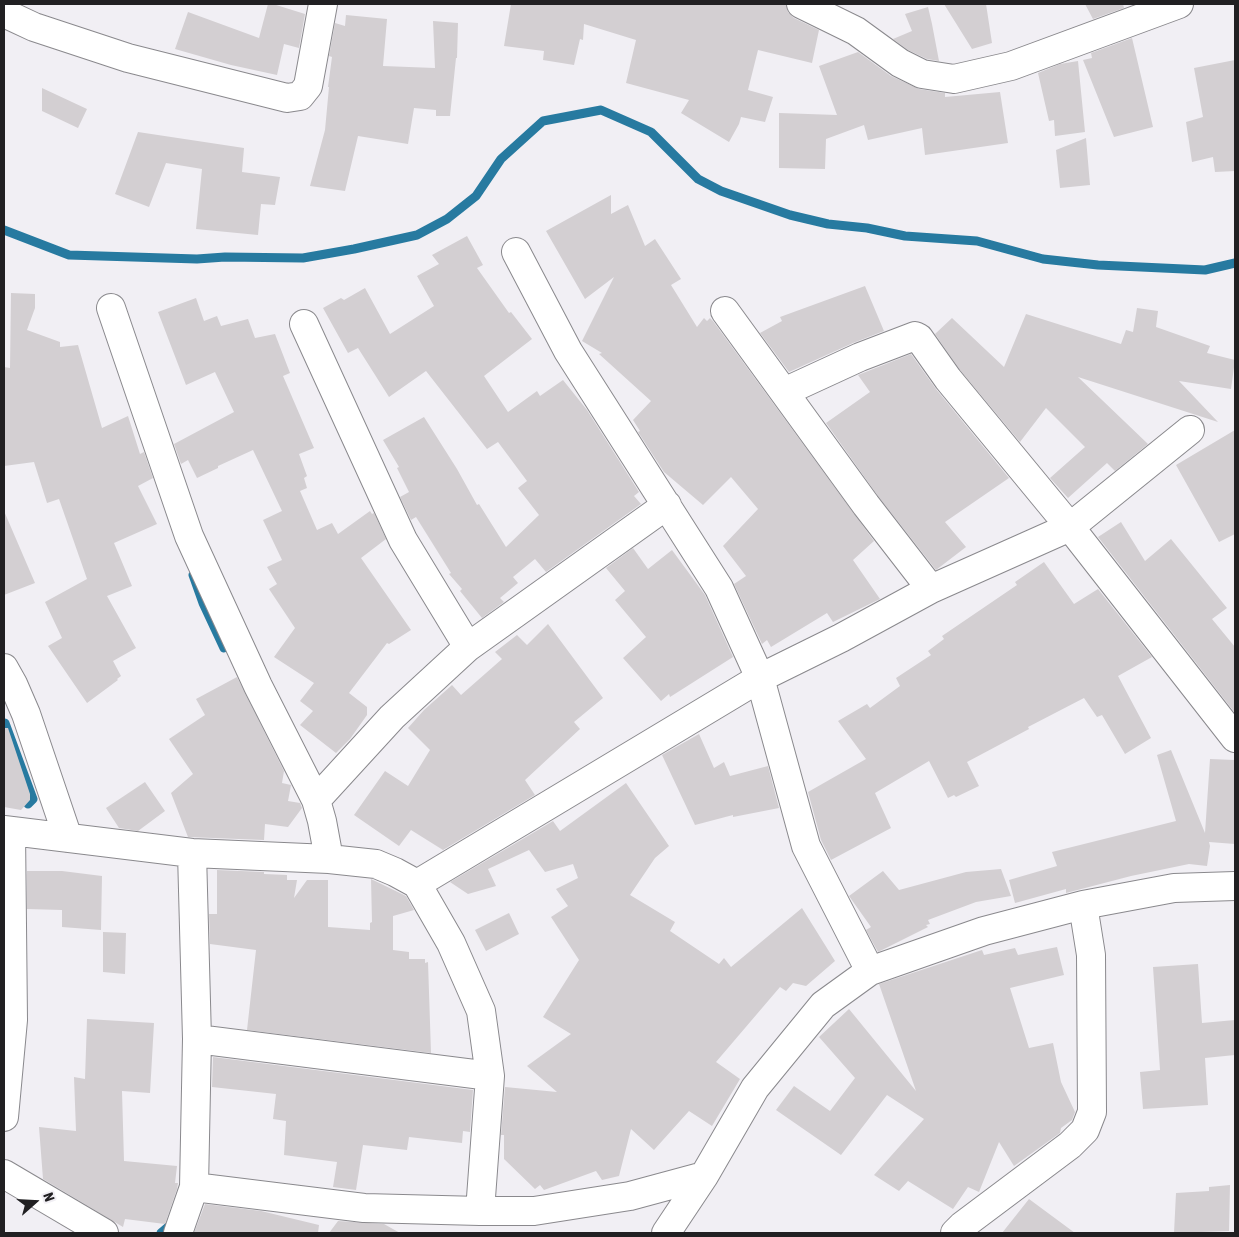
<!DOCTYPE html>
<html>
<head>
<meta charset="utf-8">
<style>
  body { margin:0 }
  #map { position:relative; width:1239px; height:1237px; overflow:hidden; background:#f1eff4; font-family:"Asap Condensed",sans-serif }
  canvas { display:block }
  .frame { position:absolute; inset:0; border:5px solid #212022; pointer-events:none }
  .north { position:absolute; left:10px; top:1177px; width:50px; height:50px; -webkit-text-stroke:4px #f1eff4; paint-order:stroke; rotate:71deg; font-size:14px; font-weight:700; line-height:20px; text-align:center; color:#212022 }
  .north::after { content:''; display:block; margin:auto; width:18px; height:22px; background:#212022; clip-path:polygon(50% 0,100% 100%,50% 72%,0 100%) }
</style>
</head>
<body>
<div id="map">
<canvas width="1239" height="1237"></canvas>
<div class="frame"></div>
<div class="north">N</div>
</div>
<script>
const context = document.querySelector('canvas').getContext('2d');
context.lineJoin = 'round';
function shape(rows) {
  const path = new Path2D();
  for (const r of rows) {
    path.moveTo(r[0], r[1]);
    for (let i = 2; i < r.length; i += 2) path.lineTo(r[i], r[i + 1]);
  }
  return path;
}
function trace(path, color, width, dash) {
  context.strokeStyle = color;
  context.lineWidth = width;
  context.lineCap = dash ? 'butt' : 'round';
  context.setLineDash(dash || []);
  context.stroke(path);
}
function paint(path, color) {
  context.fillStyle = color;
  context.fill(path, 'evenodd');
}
trace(shape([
  [4,230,69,255,197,259,225,257,303,258,354,249,417,235,447,219,476,196,501,159,543,121,601,110,651,132,698,179,721,191,790,215,828,224,867,228,905,236,977,241,1043,259,1098,265,1205,270,1235,263],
  [193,575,203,603,224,648],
  [5,723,33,799,28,804],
  [161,1233,174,1222]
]), '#277aa0', 9);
paint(shape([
  [268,4,273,4,305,14,299,48,284,44,277,75,231,65,175,49,188,12,259,38],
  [511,4,786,4,788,12,794,18,819,30,812,63,758,50,748,90,773,97,765,122,741,117,739,124,729,142,681,113,689,100,626,83,636,40,584,24,583,40,580,39,574,65,543,60,544,51,504,46],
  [944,4,986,4,992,43,972,49],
  [1085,4,1123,4,1124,8,1093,19],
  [928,7,932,24,939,61,927,59,908,50,893,39,912,31,905,14],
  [346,15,387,19,383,66,435,68,433,21,458,23,457,58,456,58,450,116,436,116,436,110,414,108,408,144,358,136,345,191,310,186,325,130,329,87,328,87,332,57,329,56,335,23,345,26],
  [1132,38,1153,127,1114,137,1083,60,1092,58,1091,53],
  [858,52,891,76,919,89,945,93,945,97,1000,92,1008,143,925,155,922,128,868,140,864,125,826,139,825,169,779,168,779,113,837,115,819,66],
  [1235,60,1235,171,1215,172,1213,157,1192,162,1186,122,1203,117,1194,68],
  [1078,61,1085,132,1055,136,1054,120,1049,121,1038,73,1060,64],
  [42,88,87,109,78,128,42,111],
  [138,132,244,148,242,172,280,177,275,205,261,204,258,235,196,229,202,169,166,163,149,207,115,194],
  [1086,138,1090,185,1060,188,1056,150],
  [611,195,611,214,628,205,645,246,655,239,681,279,671,285,697,327,704,318,707,321,710,318,713,321,874,541,853,560,880,599,833,622,827,613,771,647,767,640,762,644,734,584,746,576,723,546,758,509,731,477,703,505,664,472,638,432,640,431,633,420,651,401,599,354,602,353,582,341,614,277,585,299,546,231],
  [467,236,483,265,477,268,509,313,511,312,532,339,484,376,508,412,537,391,540,396,563,380,587,410,639,492,634,496,641,504,546,572,535,559,513,577,518,583,500,598,504,602,482,618,460,591,462,589,449,574,451,573,416,517,411,520,400,497,409,492,397,468,399,467,383,440,424,417,457,469,477,505,479,504,506,547,539,515,518,488,527,481,498,442,487,449,426,371,389,397,358,348,348,353,323,308,341,298,344,300,365,288,390,334,434,306,417,276,439,264,432,255],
  [865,286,884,331,853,343,789,372,760,333,782,321,780,317],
  [11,293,35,294,35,308,27,330,60,342,60,347,78,345,102,428,128,416,140,454,144,452,153,478,138,486,157,524,114,543,132,586,107,596,136,648,113,661,121,676,117,679,118,680,87,703,48,646,62,638,45,602,87,579,59,499,47,503,34,462,4,466,4,367,10,368],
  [196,298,204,321,217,316,221,326,248,319,255,338,275,334,290,373,283,376,314,448,299,454,307,476,304,478,307,488,300,491,317,530,332,523,338,534,370,511,372,514,374,513,386,539,361,558,411,630,389,644,387,643,349,693,367,707,367,715,350,739,336,753,300,725,313,711,300,701,314,683,274,657,295,628,269,589,277,584,267,567,282,560,263,520,282,511,253,450,218,466,218,468,197,478,188,460,181,464,174,444,234,412,215,372,186,385,158,312],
  [1137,308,1158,311,1156,327,1210,346,1207,353,1235,360,1231,389,1179,381,1218,422,1078,377,1148,444,1115,471,1107,463,1068,498,1050,478,1085,447,1046,408,1020,442,960,370,935,334,952,318,1004,367,1026,314,1121,344,1126,330,1133,332],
  [911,354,936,389,1009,478,945,522,966,547,936,570,878,496,826,423,870,392,858,375],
  [1235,430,1235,534,1219,542,1176,465],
  [4,511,35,583,4,595],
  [1121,522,1145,561,1171,539,1227,608,1212,619,1235,647,1235,713,1098,537],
  [633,548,648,569,672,550,705,595,733,657,670,697,669,694,661,701,623,658,646,637,615,600,625,591,606,568],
  [1044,562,1074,604,1098,589,1152,657,1118,676,1151,738,1125,754,1102,715,1097,717,1084,698,1028,727,1029,729,967,762,979,786,956,797,954,795,948,798,929,761,875,793,891,828,831,860,821,840,808,792,866,759,838,721,867,704,870,708,900,686,896,678,931,655,928,651,944,639,942,636,1017,585,1015,582],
  [548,624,603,698,574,722,580,729,525,780,535,795,443,850,411,830,399,846,354,815,385,771,408,786,430,750,408,728,424,710,452,685,461,695,502,659,495,652,517,635,527,645],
  [237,677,284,771,282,783,291,785,288,801,300,803,302,808,288,827,265,824,264,840,188,837,171,793,193,774,169,739,205,715,196,699],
  [4,728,8,728,30,794,30,800,21,810,4,807],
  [699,734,714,768,724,762,730,776,768,766,779,808,733,817,733,815,695,825,662,755],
  [1171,750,1205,833,1210,759,1235,760,1235,844,1209,842,1210,846,1207,866,1189,864,1131,876,1066,893,1066,889,1015,903,1009,880,1057,866,1052,852,1176,821,1157,755],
  [145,782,165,811,138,831,119,828,106,808],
  [626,783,669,846,655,858,630,895,675,922,670,931,719,964,724,958,731,967,802,908,835,961,806,986,793,983,786,991,780,987,716,1062,740,1079,712,1126,689,1111,654,1150,631,1129,619,1176,602,1180,596,1171,544,1190,540,1185,535,1189,504,1159,504,1135,501,1135,505,1087,557,1092,527,1066,571,1034,543,1017,579,960,551,917,568,906,556,889,578,878,573,864,545,872,529,850,488,869,496,886,468,894,450,882,553,821,560,831],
  [1001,869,1011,896,976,902,928,920,930,924,926,925,928,927,878,952,866,930,871,927,849,896,883,871,899,890,966,872],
  [217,870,264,872,264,874,287,875,287,880,297,880,294,898,307,880,328,880,328,927,370,930,370,923,372,922,371,879,406,896,414,910,393,916,393,950,409,952,409,959,425,959,425,963,428,962,431,1053,247,1030,256,950,210,944,209,914,217,914],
  [27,871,62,871,102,876,101,930,62,927,62,910,27,909],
  [509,913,519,934,486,951,475,930],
  [103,932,126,933,125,974,103,972],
  [1057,947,1064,975,1010,988,1029,1048,1053,1043,1061,1082,1075,1112,1072,1120,1061,1128,1060,1133,1014,1166,999,1142,979,1192,968,1187,953,1209,908,1181,899,1191,874,1175,924,1119,887,1095,841,1155,776,1110,794,1086,830,1111,855,1078,819,1037,849,1009,916,1091,879,984,982,950,984,955,1015,948,1018,955],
  [1198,964,1202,1023,1235,1020,1235,1055,1205,1058,1208,1105,1143,1109,1140,1072,1160,1070,1153,967],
  [87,1019,154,1023,150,1093,122,1091,124,1161,177,1166,175,1183,178,1183,177,1189,165,1224,125,1219,123,1227,43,1179,39,1127,76,1131,74,1077,85,1079],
  [213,1057,473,1090,470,1132,463,1131,462,1143,409,1137,407,1150,363,1145,356,1190,333,1187,337,1162,284,1155,286,1121,273,1119,276,1094,212,1087],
  [1230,1185,1229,1231,1174,1233,1176,1193,1209,1191,1209,1187],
  [1029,1199,1075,1233,1002,1233],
  [205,1204,261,1211,319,1225,318,1233,194,1233],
  [338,1221,384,1224,400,1233,329,1233]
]), '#d3cfd2');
const street = shape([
  [801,4,856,31,900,63,922,74,954,79,1011,66,1179,4],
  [4,13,34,27,128,58,287,98,300,96,308,86,323,4],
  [516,252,568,351,719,588,760,678,806,846,870,971],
  [111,308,189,536,258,686,316,800,322,821,329,859],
  [725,311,866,505,931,589],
  [304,324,403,540,468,647],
  [784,392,860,357,915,336,919,338,948,379,1070,527,1235,738],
  [4,668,13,684,26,714,68,838],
  [316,800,392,717,468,647,667,505],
  [4,830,192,853,329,859,376,864,395,872,417,884,760,678,841,638,931,589,1070,527,1190,430],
  [417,884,451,943,481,1011,490,1076,480,1211],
  [197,1039,490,1076],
  [4,1117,13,1020,11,831],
  [4,1174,104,1233],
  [194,1187,364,1208,480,1211,534,1211,630,1196,704,1176],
  [178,1233,194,1187,197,1039,192,853],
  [666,1233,704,1176,755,1088,823,1005,870,971,984,931,1083,905,1174,888,1235,886],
  [955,1233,962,1226,1070,1145,1085,1130,1092,1112,1091,955,1083,905]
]);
trace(street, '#8a898d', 30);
trace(street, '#fff', 28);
</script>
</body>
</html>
